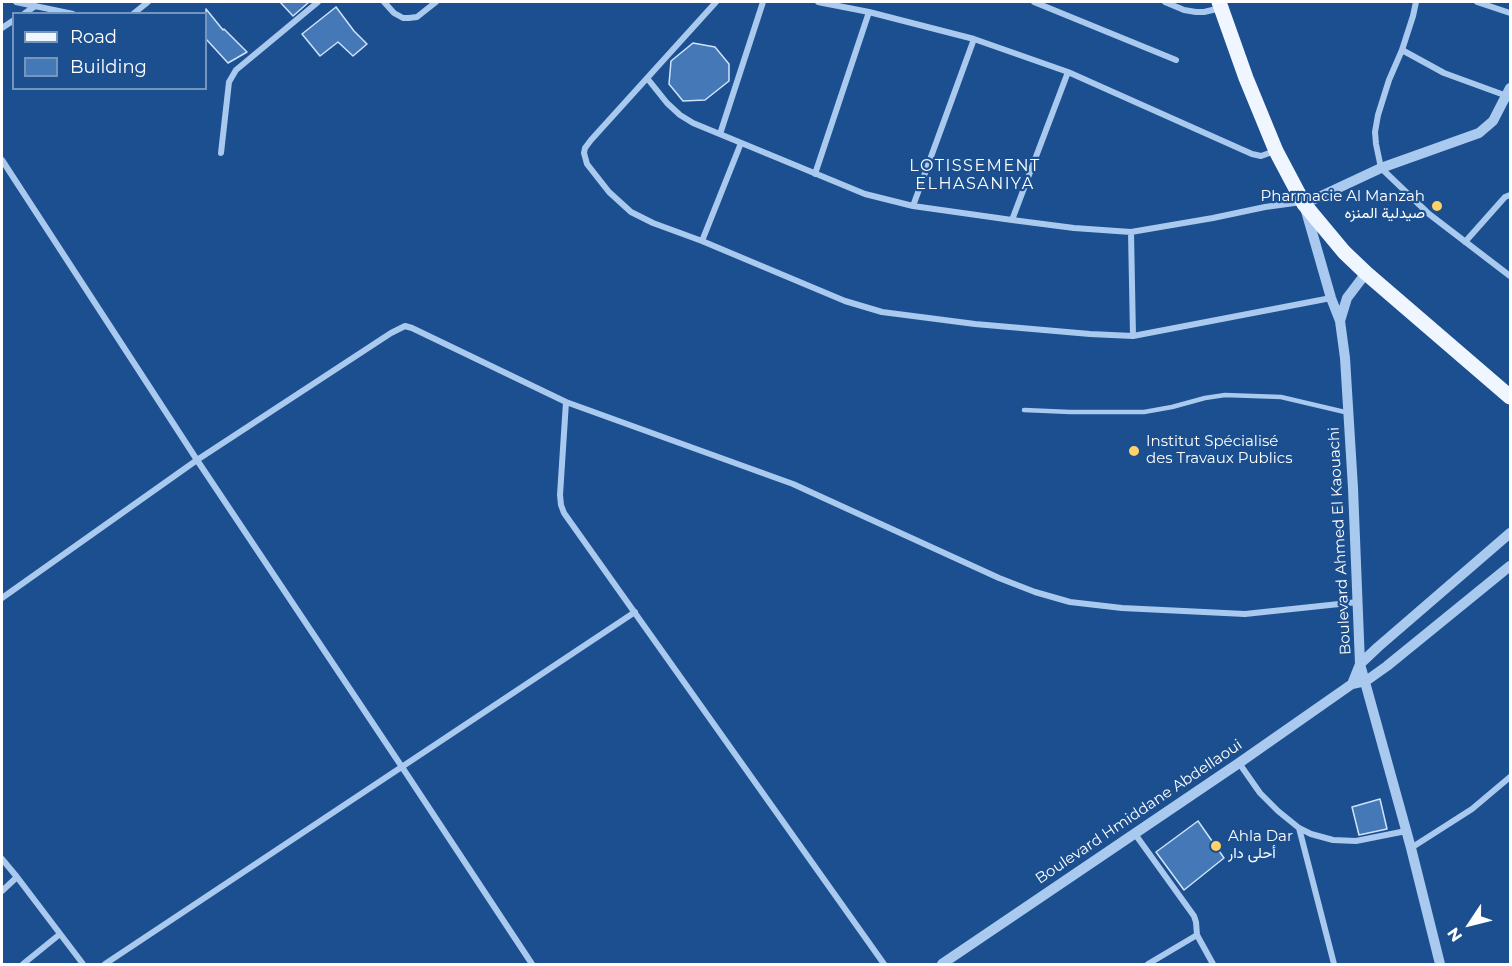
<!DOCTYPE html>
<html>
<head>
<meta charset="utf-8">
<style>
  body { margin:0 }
  #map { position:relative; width:1512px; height:966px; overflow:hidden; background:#1b4f8f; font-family:Montserrat,sans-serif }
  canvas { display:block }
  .frame { position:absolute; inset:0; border:3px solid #fff; pointer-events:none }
  .legend { position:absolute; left:12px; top:12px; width:195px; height:78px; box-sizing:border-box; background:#1b4f8f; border:2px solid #7695bc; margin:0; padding:8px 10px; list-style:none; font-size:18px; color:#fff }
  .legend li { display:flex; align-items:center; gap:12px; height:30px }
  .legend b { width:30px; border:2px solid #7695bc }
  .north { position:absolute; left:1440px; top:894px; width:60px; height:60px; -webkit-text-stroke:4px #1b4f8f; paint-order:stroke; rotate:235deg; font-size:16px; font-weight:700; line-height:24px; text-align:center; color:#fff }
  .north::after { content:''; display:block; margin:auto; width:21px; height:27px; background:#fff; clip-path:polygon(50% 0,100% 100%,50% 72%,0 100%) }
</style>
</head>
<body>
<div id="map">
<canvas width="1512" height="966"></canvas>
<div class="frame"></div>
<ul class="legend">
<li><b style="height:8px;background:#f0f6ff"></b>Road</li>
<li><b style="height:16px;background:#4478b7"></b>Building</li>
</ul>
<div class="north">N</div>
</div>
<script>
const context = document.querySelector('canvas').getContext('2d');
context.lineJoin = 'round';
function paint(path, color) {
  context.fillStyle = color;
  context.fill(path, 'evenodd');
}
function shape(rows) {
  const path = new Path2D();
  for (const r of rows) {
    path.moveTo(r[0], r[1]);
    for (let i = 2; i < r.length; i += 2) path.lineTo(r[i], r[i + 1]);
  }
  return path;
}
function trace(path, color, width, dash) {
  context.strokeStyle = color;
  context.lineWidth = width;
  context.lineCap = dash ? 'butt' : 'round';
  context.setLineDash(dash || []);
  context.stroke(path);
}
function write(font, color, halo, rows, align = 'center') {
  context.font = font + ' Montserrat,Vazirmatn,sans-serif';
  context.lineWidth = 4.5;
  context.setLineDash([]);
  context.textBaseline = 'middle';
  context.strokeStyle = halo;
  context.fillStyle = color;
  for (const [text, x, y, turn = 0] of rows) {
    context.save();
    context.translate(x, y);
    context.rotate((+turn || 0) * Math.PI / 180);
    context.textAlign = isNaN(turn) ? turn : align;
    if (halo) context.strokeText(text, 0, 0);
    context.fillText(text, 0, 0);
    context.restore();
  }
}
const building = shape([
  [280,2,309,2,293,16,280,2],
  [336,7,354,31,367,44,353,56,338,42,320,56,302,34,336,7],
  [206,9,223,30,224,29,247,52,228,63,206,39,206,9],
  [693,43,715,47,729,64,729,81,705,100,683,101,669,84,671,61,693,43],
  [1380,799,1387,829,1359,835,1352,807,1380,799],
  [1198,821,1224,858,1184,890,1156,852,1198,821]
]);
paint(building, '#4478b7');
trace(building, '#cfe3fa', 1.5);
trace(shape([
  [1024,410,1070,412,1144,412,1172,407,1205,398,1225,395,1281,397,1349,413]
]), '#a9c9ee', 4.5);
trace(shape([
  [16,2,73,14],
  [384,2,394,13,403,18,409,18,417,17,436,2],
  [716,2,591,140,585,148,584,153,587,164,609,192,631,212,653,223,702,241,845,301,882,312,975,324,1090,334,1133,336,1331,298],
  [818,2,869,12,974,39,1068,72,1252,154,1261,156,1275,151],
  [1034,2,1176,60],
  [1165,2,1184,10,1196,12,1204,12,1221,8],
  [1416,2,1413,16,1402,50,1389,80,1378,115,1375,132,1376,144,1381,168,1429,214,1510,276],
  [1477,2,1510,13],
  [24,14,35,6],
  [133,14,148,2],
  [2,28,14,20],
  [1402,50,1444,73,1507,96],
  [647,78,667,103,680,115,693,123,865,194,913,206,1012,220,1074,228,1131,232,1213,218,1265,207,1302,202],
  [720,134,763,2],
  [221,153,229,82,236,70,318,2],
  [2,160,197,460,402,767,532,964],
  [815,174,869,12],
  [913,206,974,39],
  [1012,220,1068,72],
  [1131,232,1133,336],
  [702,241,741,143],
  [1465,242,1505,197,1510,195],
  [566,402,560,495,561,505,564,513,884,964],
  [2,598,197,460,391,333,405,326,412,328,566,402,793,484,999,578,1035,592,1070,602,1122,608,1245,614,1358,602],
  [1239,763,1260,793,1278,811,1299,828,1311,834,1333,840,1356,841,1406,831],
  [1299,828,1334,964],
  [1135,834,1194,916,1196,922,1197,935,1213,964],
  [1411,848,1472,809,1510,777],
  [2,859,17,877,83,964],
  [2,891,17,877],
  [23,964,60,934],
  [105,964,635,612],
  [1148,964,1197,935]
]), '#a9c9ee', 6);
trace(shape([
  [1340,321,1347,298,1366,273],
  [1352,684,1360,664,1378,647,1510,533],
  [942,964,1239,763,1352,684,1366,681,1387,666,1510,566],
  [1440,964,1411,848,1360,664,1353,488,1345,358,1340,321,1331,298,1304,204,1381,168,1479,133,1493,121,1510,88]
]), '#a9c9ee', 10);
trace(shape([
  [1219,2,1246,78,1276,151,1304,204,1344,252,1366,273,1510,397]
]), '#f0f6ff', 15);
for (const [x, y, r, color] of [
  [1437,206,6,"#ffd166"],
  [1134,451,6,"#ffd166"],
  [1216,846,6,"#ffd166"]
]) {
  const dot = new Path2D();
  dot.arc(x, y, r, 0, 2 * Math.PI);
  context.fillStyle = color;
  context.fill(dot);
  trace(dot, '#1b4f8f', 2);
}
write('15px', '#fff', '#1b4f8f', [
  ["Pharmacie Al Manzah",1425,197,"right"],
  ["صيدلية المنزه",1425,214,"right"],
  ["Institut Spécialisé",1146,442],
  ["des Travaux Publics",1146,459],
  ["Ahla Dar",1228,837],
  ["أحلى دار",1228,854]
], 'left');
write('15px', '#fff', '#1b4f8f', [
  ["Boulevard Ahmed El Kaouachi",1340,541,-93],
  ["Boulevard Hmiddane Abdellaoui",1139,812,-34]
]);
context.letterSpacing = '1.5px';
write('16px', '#fff', '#1b4f8f', [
  ["LOTISSEMENT",975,166],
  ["ELHASANIYA",975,184]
]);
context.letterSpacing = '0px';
</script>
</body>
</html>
